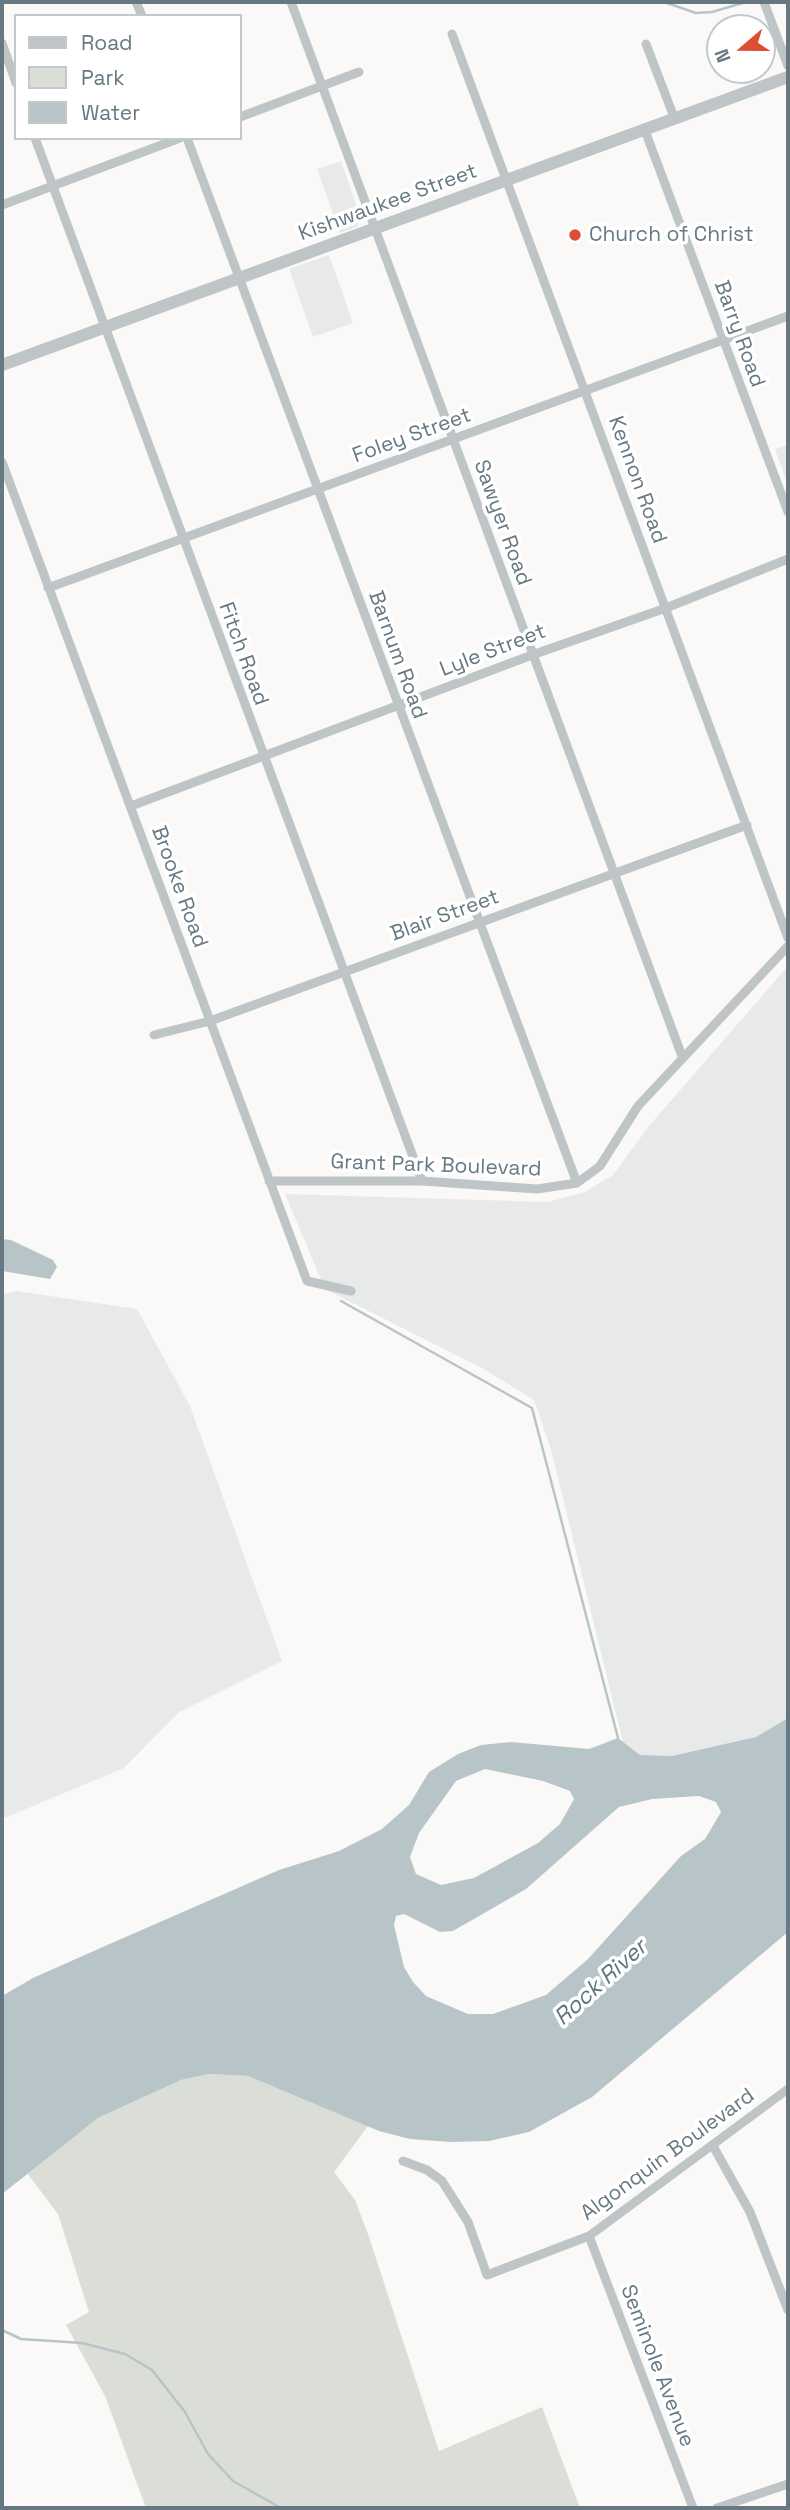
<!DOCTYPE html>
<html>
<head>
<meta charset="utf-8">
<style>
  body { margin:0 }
  #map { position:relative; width:790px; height:2510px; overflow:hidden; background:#faf9f8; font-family:"Space Grotesk",sans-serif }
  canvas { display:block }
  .frame { position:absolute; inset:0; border:4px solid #667881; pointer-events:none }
  .legend { position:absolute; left:14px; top:14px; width:228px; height:126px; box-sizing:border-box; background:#fff; border:2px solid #c2c9cd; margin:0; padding:9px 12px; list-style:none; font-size:21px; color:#667881 }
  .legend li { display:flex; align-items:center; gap:14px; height:35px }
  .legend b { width:35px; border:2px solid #c2c9cd }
  .north { position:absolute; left:706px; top:14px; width:70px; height:70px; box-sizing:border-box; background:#fff; border:2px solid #c2c9cd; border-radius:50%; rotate:250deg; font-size:19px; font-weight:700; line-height:28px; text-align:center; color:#667881 }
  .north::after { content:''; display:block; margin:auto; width:24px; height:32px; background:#dc4f35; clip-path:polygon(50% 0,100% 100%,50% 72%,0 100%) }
</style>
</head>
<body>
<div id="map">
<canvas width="790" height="2510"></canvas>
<div class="frame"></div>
<ul class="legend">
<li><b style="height:9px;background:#bfc4c7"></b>Road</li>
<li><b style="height:19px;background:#daded7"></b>Park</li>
<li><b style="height:19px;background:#b8c5c8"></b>Water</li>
</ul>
<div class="north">N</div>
</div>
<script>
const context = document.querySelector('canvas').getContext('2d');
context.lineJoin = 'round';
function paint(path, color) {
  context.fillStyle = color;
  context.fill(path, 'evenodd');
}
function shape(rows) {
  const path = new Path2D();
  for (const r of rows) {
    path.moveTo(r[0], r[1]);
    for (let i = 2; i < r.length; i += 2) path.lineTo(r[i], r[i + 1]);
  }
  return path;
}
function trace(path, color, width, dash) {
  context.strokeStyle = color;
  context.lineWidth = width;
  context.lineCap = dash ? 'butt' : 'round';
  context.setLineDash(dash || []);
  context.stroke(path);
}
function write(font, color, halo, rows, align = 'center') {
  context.font = font + ' "Space Grotesk",sans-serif';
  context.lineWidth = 7;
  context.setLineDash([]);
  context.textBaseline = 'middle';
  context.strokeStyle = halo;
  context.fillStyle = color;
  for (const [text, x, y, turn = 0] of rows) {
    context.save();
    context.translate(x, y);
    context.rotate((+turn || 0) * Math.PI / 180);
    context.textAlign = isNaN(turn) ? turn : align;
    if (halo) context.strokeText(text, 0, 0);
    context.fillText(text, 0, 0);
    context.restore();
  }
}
paint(shape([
  [341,161,361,219,357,227,340,233,317,169],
  [329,255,353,323,313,337,289,269],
  [788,445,788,485,775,449],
  [788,966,788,1718,756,1737,736,1742,672,1756,640,1755,623,1742,551,1450,534,1400,482,1368,325,1289,285,1194,548,1202,585,1192,613,1175,649,1126],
  [16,1291,137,1309,190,1406,282,1661,179,1712,124,1768,2,1819,2,1295]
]), '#e8e9e9');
paint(shape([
  [209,2074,248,2076,368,2126,334,2172,355,2200,369,2237,439,2451,542,2407,580,2508,146,2508,105,2396,66,2325,89,2312,58,2214,27,2173,98,2118,181,2080]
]), '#daded7');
paint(shape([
  [2,1239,11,1240,53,1260,57,1267,50,1279,2,1271],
  [788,1718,788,1932,592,2097,529,2132,489,2141,451,2142,410,2139,379,2131,248,2076,209,2074,181,2080,98,2118,2,2194,2,1996,33,1978,105,1946,279,1870,339,1851,382,1829,409,1805,429,1772,458,1754,481,1745,511,1742,589,1749,618,1738,640,1755,672,1756,756,1737],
  [485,1769,543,1781,570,1791,574,1799,560,1824,538,1843,474,1878,441,1885,416,1874,410,1857,419,1833,456,1781],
  [699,1796,716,1802,721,1812,705,1839,681,1856,588,1959,546,1995,493,2014,468,2014,426,1996,413,1982,404,1967,394,1925,396,1916,404,1914,440,1932,453,1931,526,1889,619,1807,652,1799]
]), '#b8c5c8');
trace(shape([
  [664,2,696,13,712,12,746,2],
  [341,1301,532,1408,618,1738],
  [2,2330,21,2339,82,2343,125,2354,152,2370,185,2412,208,2454,233,2481,281,2508]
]), '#b8c5c8', 2.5);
trace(shape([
  [136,2,142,16],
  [291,2,682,1056],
  [764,2,788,66],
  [452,34,788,938],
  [2,43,16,83],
  [646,44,674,117],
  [240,117,359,72],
  [644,128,788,512],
  [35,138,422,1181],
  [187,138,577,1183],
  [2,205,180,138],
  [2,462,307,1281,351,1291],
  [48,588,788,316],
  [131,806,532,655,666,608,788,559],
  [154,1035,210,1021,747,825],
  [269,1181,422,1181,537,1189,577,1183,600,1166,638,1106,788,946],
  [713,2146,750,2212,788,2310],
  [403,2161,427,2170,442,2181,468,2222,487,2275,589,2236,788,2089],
  [589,2236,693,2508],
  [717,2508,788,2484]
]), '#bfc4c7', 9);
trace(shape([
  [2,365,788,77]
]), '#bfc4c7', 12);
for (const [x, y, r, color] of [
  [575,235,7,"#dc4f35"]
]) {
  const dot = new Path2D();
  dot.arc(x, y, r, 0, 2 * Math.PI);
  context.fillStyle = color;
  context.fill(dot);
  trace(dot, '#fff', 2.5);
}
write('21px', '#667881', '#fff', [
  ["Kishwaukee Street",388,203,-20],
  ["Barry Road",739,334,70],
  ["Foley Street",412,436,-20],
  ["Kennon Road",637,480,70],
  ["Sawyer Road",502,523,70],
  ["Lyle Street",493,651,-21],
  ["Fitch Road",243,654,70],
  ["Barnum Road",397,655,70],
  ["Brooke Road",179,887,70],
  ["Blair Street",445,916,-20],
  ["Grant Park Boulevard",436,1166,2],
  ["Algonquin Boulevard",668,2155,-36],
  ["Seminole Avenue",657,2366,69]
]);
write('21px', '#667881', '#fff', [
  ["Church of Christ",589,235]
], 'left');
write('italic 23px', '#60767b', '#fff', [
  ["Rock River",601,1983,-42]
]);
</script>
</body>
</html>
